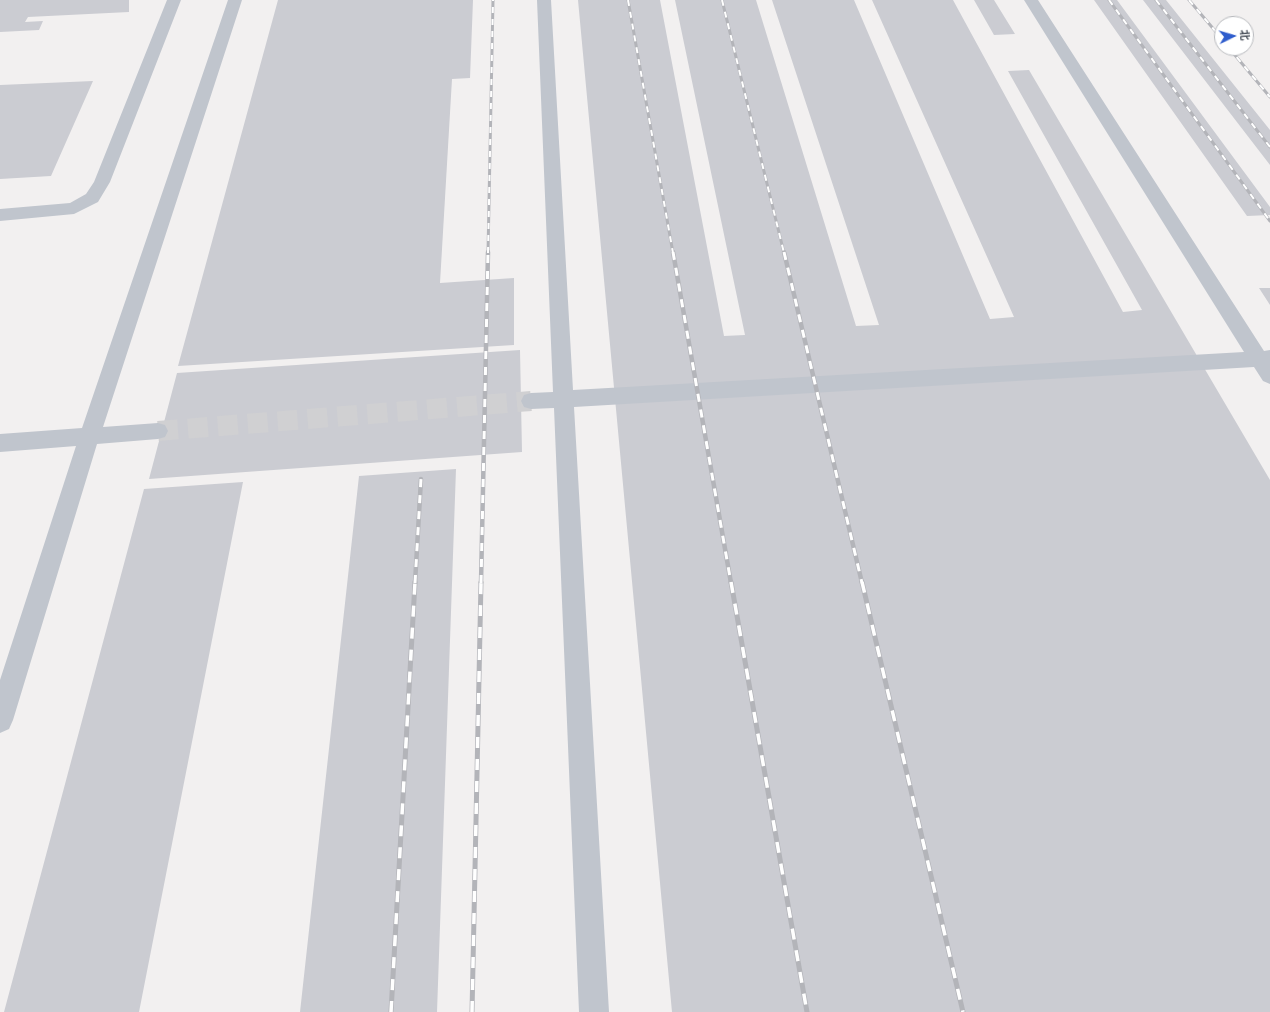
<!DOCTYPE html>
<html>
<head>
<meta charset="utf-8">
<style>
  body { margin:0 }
  #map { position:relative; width:1270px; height:1012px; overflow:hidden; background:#f2f0f0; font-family:Lato,"Noto Sans SC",sans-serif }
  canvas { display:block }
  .north { position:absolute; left:1214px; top:16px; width:40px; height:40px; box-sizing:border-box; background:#fff; border:1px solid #b7b9bd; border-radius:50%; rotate:85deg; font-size:11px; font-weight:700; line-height:16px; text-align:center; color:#4a515b }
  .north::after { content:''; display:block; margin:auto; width:14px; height:18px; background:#2f5dcd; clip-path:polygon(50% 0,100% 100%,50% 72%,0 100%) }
</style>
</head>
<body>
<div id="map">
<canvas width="1270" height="1012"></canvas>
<div class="north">北</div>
</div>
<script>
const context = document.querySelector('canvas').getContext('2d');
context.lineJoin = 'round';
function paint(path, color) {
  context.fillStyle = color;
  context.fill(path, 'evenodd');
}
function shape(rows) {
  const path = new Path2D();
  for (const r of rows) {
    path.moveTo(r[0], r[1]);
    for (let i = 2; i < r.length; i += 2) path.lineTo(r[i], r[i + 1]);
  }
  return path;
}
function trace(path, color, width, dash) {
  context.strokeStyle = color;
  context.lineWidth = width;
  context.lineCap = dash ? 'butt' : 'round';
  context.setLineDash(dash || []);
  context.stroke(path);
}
paint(shape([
  [0,0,129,0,129,12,28,17,25,22,43,21,39,30,0,32],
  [278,0,473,0,470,78,452,79,440,283,514,278,514,345,178,366],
  [578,0,660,0,724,336,745,335,675,0,756,0,856,326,879,325,772,0,854,0,990,319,1014,317,872,0,953,0,1123,312,1142,310,1008,71,1029,70,1270,480,1270,1012,672,1012],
  [974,0,994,0,1015,34,994,35],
  [1094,0,1117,0,1270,207,1270,215,1247,216],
  [1143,0,1166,0,1270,130,1270,165],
  [93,81,51,176,0,179,0,85],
  [1259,288,1270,288,1270,305],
  [520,350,522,452,149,479,177,373],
  [456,469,437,1012,300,1012,359,476],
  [243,482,139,1012,4,1012,144,489]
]), '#cbccd2');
trace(shape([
  [158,431,531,401]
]), '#d0d0d2', 20, [20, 10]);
paint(shape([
  [167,0,181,0,110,182,98,202,74,214,0,221,0,209,70,203,86,194,94,182,167,0],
  [228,0,242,0,103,427,158,423,165,425,168,431,165,437,158,439,97,444,13,720,9,729,0,733,0,680,76,446,0,452,0,434,82,428,228,0],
  [537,0,551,0,573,390,1244,352,1024,0,1038,0,1264,351,1270,350,1270,384,1263,381,1254,367,574,407,609,1012,579,1012,554,408,531,409,524,407,521,401,524,395,531,393,553,392,537,0]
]), '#c0c5cd');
const railFar2 = shape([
  [628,0,673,253],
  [722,0,784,253],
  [1109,0,1270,221],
  [1156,0,1270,147],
  [1189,0,1222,39],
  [1229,48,1270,97],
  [488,253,493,0]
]);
const railFar1 = shape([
  [673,252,731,583],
  [784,252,862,583],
  [415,583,421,479],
  [481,583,488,252]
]);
const rail = shape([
  [731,582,807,1012],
  [862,582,963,1012],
  [391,1012,415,582],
  [472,1012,481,582]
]);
trace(railFar2, '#b3b4b9', 3);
trace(railFar1, '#b3b4b9', 4.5);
trace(rail, '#b3b4b9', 5);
trace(railFar2, '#fff', 2, [6]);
trace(railFar1, '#fff', 3, [8]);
trace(rail, '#fff', 3.5, [11]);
</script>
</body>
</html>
